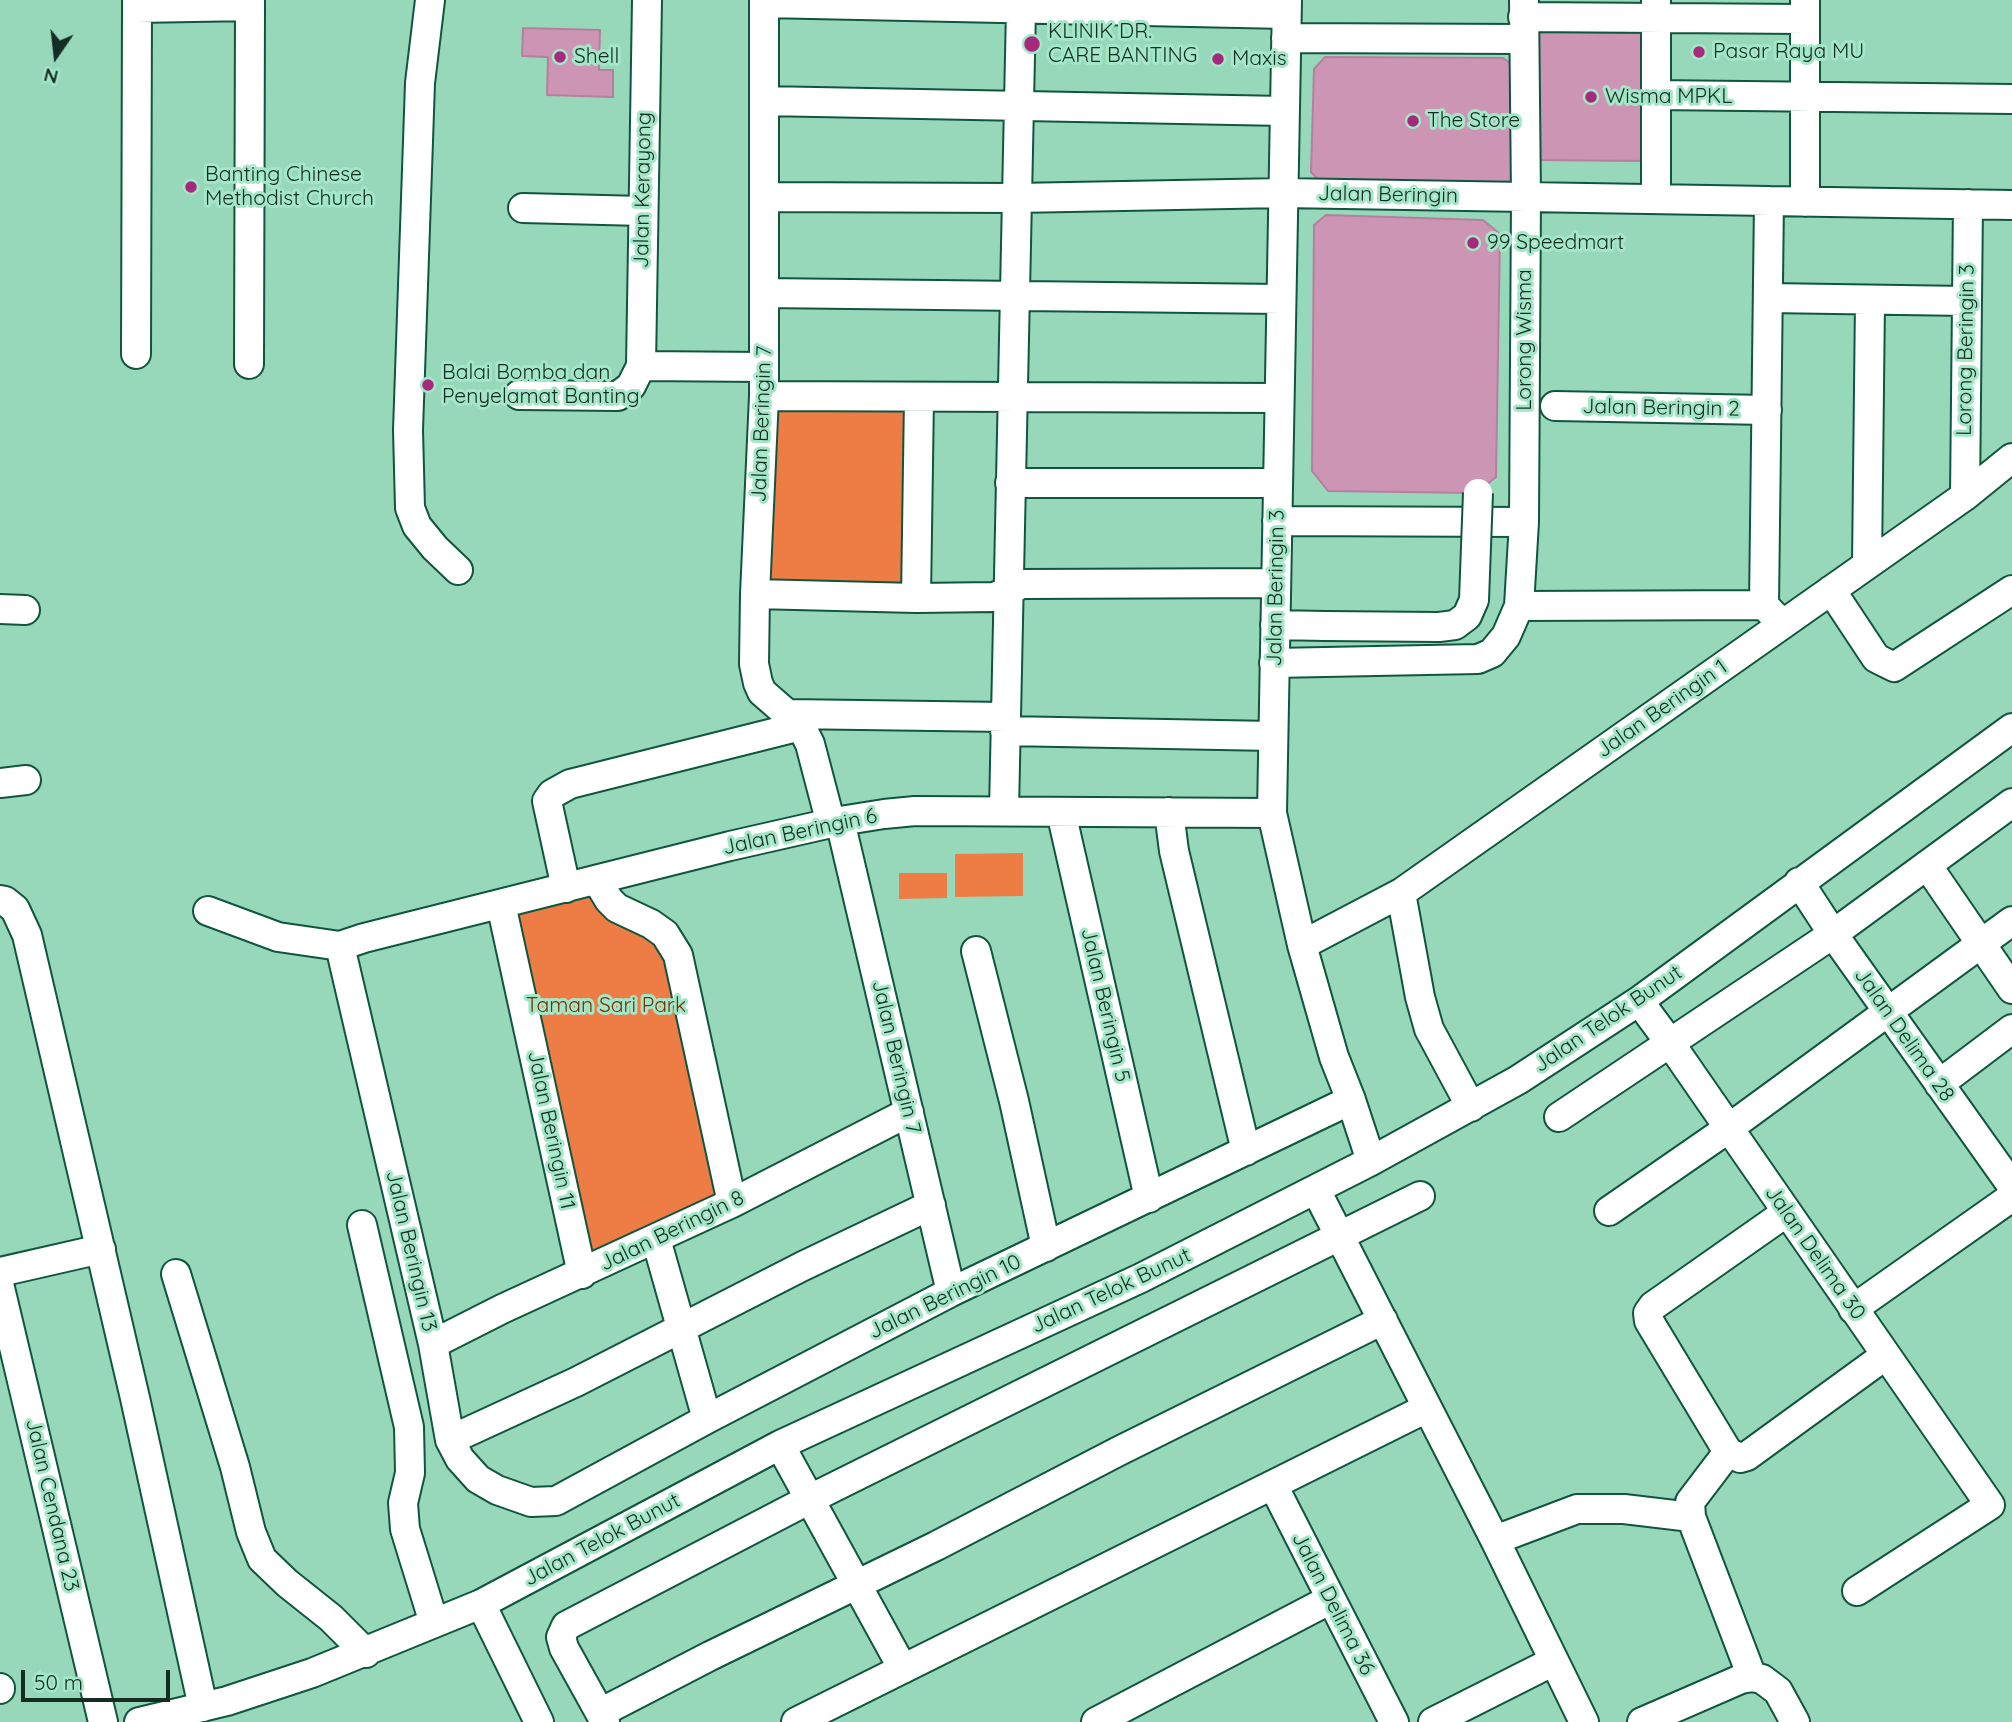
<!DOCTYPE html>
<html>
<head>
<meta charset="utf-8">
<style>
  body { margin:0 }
  #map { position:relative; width:2012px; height:1722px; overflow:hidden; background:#97d8bb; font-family:Quicksand,sans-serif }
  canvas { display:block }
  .north { position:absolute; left:21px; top:21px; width:70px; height:70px; -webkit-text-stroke:5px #a4e6c8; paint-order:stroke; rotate:194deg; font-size:19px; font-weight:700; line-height:28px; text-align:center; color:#132d23 }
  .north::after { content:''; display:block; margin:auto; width:24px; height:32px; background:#132d23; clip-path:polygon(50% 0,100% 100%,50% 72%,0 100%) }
  .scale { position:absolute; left:21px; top:1670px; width:149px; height:32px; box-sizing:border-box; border:4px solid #132d23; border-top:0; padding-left:9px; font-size:21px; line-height:24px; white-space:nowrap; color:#132d23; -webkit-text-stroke:5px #a4e6c8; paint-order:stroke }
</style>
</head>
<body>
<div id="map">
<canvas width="2012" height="1722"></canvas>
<div class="north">N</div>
<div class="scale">50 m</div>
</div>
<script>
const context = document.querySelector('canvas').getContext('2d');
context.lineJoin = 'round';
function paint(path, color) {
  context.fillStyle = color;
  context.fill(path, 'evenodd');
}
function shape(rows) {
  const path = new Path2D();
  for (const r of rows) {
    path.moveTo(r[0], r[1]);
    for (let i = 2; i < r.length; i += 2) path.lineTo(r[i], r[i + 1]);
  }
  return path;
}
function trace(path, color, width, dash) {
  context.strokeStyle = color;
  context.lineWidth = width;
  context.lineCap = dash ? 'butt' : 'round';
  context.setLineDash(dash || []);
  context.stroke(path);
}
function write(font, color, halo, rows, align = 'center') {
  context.font = font + ' Quicksand,sans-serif';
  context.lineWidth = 6;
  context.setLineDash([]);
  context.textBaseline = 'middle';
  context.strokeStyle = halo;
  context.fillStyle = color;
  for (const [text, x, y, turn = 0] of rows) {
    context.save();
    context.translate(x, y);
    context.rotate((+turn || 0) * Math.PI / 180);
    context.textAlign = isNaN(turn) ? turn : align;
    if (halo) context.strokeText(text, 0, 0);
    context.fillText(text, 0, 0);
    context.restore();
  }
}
paint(shape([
  [764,396,919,397,916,598,755,594],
  [1023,853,1023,896,955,897,955,854],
  [899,873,947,873,947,898,899,899],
  [599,884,663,935,731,1199,585,1270,502,908]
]), '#ee7c45');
const building = shape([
  [523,28,600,30,599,70,613,70,613,97,547,95,548,57,522,56,523,28],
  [1536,32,1647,33,1646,161,1535,160,1536,32],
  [1325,57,1503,58,1514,66,1512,186,1322,184,1311,172,1314,69,1325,57],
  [1326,215,1483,220,1500,234,1496,477,1476,493,1328,491,1312,471,1314,225,1326,215]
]);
paint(building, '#cd95b4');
trace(building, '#b57f9d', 2);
const minor = shape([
  [137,0,137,8,250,6,250,0],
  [430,0,420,83,408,430,410,508,417,526,435,548,458,570],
  [764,0,764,396,755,594,754,664,758,683,762,692,801,726,810,744,831,824],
  [1287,0,1272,813,1302,945,1334,1057,1351,1100,1371,1161],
  [1656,0,1656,199],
  [764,3,1286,14],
  [1523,17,1805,19],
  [1286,38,1523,39],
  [1655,95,2012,99],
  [764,101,1284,111],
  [764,197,1016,198,1283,193,2012,205],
  [1769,201,1764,605,1782,624],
  [1805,202,1805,0],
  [523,208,643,211],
  [764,293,1281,299],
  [1768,298,1967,301],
  [136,354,137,8],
  [249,364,250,6],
  [641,366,764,367],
  [519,395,618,396,631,386,641,366,647,0],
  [764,396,1279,398],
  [1555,406,1767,410],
  [1010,483,1278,483],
  [1965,496,1968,204],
  [1277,521,1524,522],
  [1867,564,1870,300],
  [1831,590,1876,658,1894,667,2012,590],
  [755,594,916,598,994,597,1007,592,1021,584,1276,583],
  [916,598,919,397],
  [1519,606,1764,605],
  [0,609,25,610],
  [1275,625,1325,626],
  [1274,663,1478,659,1492,653,1506,636,1519,606,1524,522,1526,197,1524,0],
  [788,714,1006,717],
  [1005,731,1273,736],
  [0,783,26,780],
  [1004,811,1021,9],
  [1061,812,1149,1198],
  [1169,812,1174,851,1246,1151],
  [840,821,951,1292],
  [1927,865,2012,989],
  [597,880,609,900,617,908,651,924,665,934,678,955,732,1203],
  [1799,882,1833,934,2012,1186],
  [566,888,547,801,552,794,570,784,801,726],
  [1401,893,1420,997,1429,1029,1471,1107],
  [0,900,5,901,15,909,27,935,135,1398,203,1707],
  [501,904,582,1274],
  [208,911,278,937,340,946,364,938,730,846,840,821,884,814,915,811,1272,813],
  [1302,945,1401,893,1965,496,2012,458],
  [340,946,433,1344,450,1440,460,1459,478,1479,497,1490,531,1502,556,1501,707,1419,951,1292,1351,1100],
  [976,951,1014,1101,1046,1247],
  [1639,1001,1670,1043,1990,1505],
  [1939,1084,2012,1029],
  [1559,1117,1833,934,2012,803],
  [1316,1190,1495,1540,1584,1722],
  [1609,1211,1729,1128,2012,921],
  [1787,1212,1653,1306,1648,1313,1649,1321,1728,1452,1740,1458,1747,1456,1886,1355],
  [362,1225,409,1427,410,1473,403,1503,405,1529,434,1623],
  [656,1239,707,1419],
  [0,1272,101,1249],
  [176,1274,235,1467,251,1532,262,1559,287,1583,331,1618,366,1653],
  [0,1288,103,1722],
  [1853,1309,2012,1197],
  [433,1344,502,1309,732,1203,909,1112],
  [450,1440,576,1382,803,1266,931,1205],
  [780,1445,903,1669],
  [1728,1452,1690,1502,1691,1517,1752,1677],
  [1273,1485,1394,1722],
  [1495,1540,1577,1509,1624,1509,1691,1517],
  [1857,1591,1990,1505],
  [481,1604,539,1722],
  [0,1689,0,1688],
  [600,1713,710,1656,936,1546,1119,1451,1383,1320],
  [139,1722,227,1701,312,1673,481,1604,780,1445,1141,1278,1371,1161,1518,1080,1639,1001,2012,728],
  [605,1722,564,1648,561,1637,566,1626,810,1499,1420,1196],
  [796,1722,1427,1408],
  [1096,1722,1331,1599],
  [1433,1722,1554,1661],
  [1642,1722,1741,1679,1752,1677,1762,1679,1778,1691,1795,1722]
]);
trace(minor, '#10553e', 32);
trace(minor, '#fff', 28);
const minorBridge = shape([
  [1325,626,1439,627,1455,625,1467,616,1474,600,1478,493]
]);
trace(minorBridge, '#10553e', 32, []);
trace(minorBridge, '#fff', 28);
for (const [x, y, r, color] of [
  [1032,44,9,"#a6297c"],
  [1699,52,7,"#a6297c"],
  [560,57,7,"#a6297c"],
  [1218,59,7,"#a6297c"],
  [1591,97,7,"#a6297c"],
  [1413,121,7,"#a6297c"],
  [191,187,7,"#a6297c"],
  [1473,243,7,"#a6297c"],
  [428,385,7,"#a6297c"]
]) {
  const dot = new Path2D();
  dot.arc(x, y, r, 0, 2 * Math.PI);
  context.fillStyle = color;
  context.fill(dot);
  trace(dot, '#a4e6c8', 2.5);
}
write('21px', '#132d23', '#a4e6c8', [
  ["KLINIK DR.",1048,32],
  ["CARE BANTING",1048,56],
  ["Pasar Raya MU",1713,52],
  ["Shell",574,57],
  ["Maxis",1232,59],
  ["Wisma MPKL",1605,97],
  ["The Store",1427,121],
  ["Banting Chinese",205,175],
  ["Methodist Church",205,199],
  ["99 Speedmart",1487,243],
  ["Balai Bomba dan",442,373],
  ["Penyelamat Banting",442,397]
], 'left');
write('21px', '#132d23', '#a4e6c8', [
  ["Jalan Kerayong",643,190,-89],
  ["Jalan Beringin",1388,195,1],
  ["Lorong Wisma",1525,340,-90],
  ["Lorong Beringin 3",1966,350,-89],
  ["Jalan Beringin 2",1661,408,1],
  ["Jalan Beringin 7",762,424,-88],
  ["Jalan Beringin 3",1276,588,-89],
  ["Jalan Beringin 1",1662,709,-35],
  ["Jalan Beringin 6",800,832,-12],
  ["Jalan Beringin 5",1105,1005,77],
  ["Jalan Telok Bunut",1608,1019,-34],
  ["Jalan Delima 28",1904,1035,55],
  ["Jalan Beringin 7",896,1057,77],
  ["Jalan Beringin 11",551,1130,78],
  ["Jalan Beringin 8",672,1231,-26],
  ["Jalan Beringin 13",411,1251,77],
  ["Jalan Delima 30",1815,1253,55],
  ["Jalan Telok Bunut",1111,1291,-25],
  ["Jalan Beringin 10",945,1297,-26],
  ["Jalan Cendana 23",52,1505,77],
  ["Jalan Telok Bunut",602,1540,-28],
  ["Jalan Delima 36",1333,1604,63]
]);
write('21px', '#772f03', '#a4e6c8', [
  ["Taman Sari Park",606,1006]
]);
</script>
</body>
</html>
